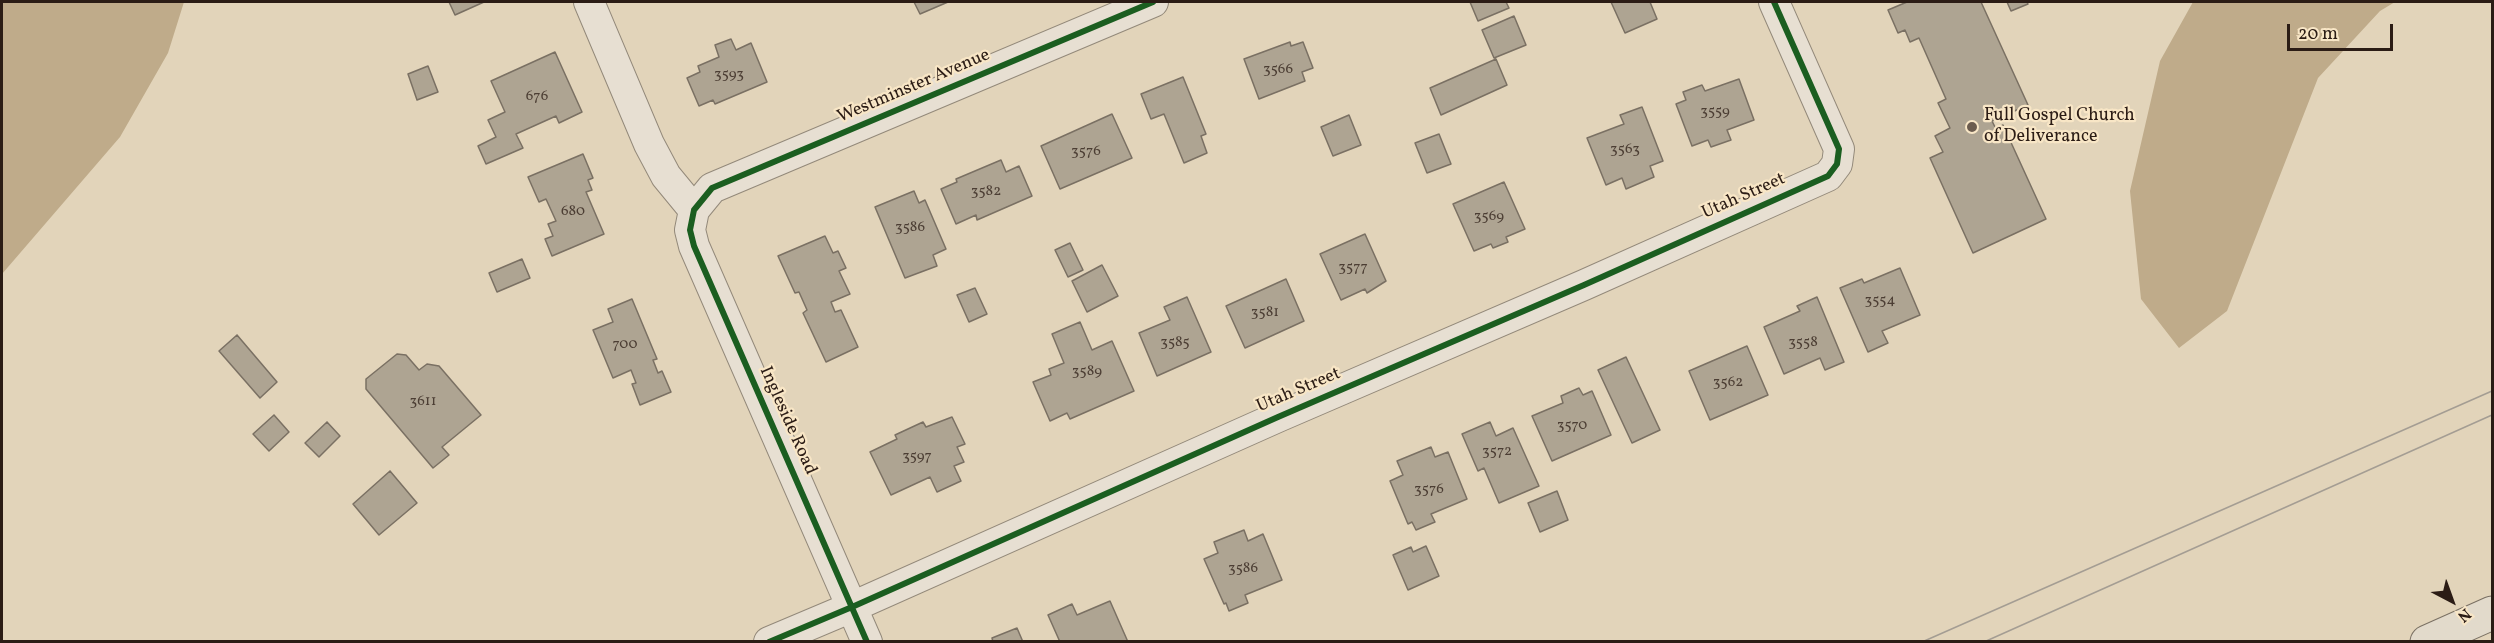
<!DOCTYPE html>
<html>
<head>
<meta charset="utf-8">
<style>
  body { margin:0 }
  #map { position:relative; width:2494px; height:643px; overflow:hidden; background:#e2d4ba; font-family:Vollkorn,serif }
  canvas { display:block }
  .frame { position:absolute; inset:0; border:3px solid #2b1c15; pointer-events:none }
  .north { position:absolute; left:2422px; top:571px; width:60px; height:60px; -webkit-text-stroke:4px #f8e6c6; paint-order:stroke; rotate:139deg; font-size:16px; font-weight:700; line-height:24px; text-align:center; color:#2b1c15 }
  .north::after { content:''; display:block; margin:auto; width:21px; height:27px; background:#2b1c15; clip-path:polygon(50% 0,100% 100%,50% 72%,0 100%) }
  .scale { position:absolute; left:2287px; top:24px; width:106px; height:27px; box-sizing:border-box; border:3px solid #2b1c15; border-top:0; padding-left:8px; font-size:18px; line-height:21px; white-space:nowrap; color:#2b1c15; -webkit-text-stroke:4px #f8e6c6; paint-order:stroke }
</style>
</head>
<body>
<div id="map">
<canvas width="2494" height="643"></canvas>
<div class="frame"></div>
<div class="north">N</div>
<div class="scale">20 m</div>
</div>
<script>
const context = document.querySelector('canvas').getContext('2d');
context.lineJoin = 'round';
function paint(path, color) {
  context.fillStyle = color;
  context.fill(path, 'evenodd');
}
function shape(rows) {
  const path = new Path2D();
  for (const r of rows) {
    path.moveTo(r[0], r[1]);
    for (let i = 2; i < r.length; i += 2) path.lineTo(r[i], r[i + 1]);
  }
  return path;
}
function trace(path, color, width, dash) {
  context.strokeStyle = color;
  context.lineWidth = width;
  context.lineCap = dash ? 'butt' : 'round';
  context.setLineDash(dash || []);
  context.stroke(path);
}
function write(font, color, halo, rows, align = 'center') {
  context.font = font + ' Vollkorn,serif';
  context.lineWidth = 4.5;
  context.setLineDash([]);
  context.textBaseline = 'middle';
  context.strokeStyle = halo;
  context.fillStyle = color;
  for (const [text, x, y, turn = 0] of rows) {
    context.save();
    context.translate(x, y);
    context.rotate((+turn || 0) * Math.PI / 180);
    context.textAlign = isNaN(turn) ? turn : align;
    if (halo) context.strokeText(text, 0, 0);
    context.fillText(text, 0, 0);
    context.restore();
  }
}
paint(shape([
  [2,2,184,2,168,53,120,137,2,274],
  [2193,2,2395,2,2380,11,2318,78,2227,311,2179,348,2141,299,2130,191,2160,61]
]), '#bfab8a');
const building = shape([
  [449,2,484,2,455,15,449,2],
  [914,2,948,2,920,14,914,2],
  [1470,2,1506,2,1509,8,1478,21,1470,2],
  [1611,2,1650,2,1657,19,1625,33,1611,2],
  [1907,2,1981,2,2028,105,1992,121,1996,129,2003,125,2046,219,1973,253,1930,158,1943,152,1935,136,1950,128,1938,103,1946,99,1919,38,1910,42,1905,30,1898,33,1888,10,1907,2],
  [2007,2,2027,2,2028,4,2011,11,2007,2],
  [1514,16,1526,45,1494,58,1482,30,1514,16],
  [731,39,736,50,751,43,767,82,715,104,713,100,699,106,687,78,700,72,698,66,719,57,715,45,731,39],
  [1290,42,1291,46,1303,42,1313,68,1302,72,1305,81,1259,99,1244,59,1290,42],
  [555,52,582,112,559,123,556,116,516,134,523,148,486,164,478,146,496,137,488,120,505,112,491,81,555,52],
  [1496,59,1507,85,1441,115,1430,88,1496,59],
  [428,66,438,92,417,100,408,74,428,66],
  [1183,77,1206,134,1201,136,1207,153,1184,163,1164,114,1151,119,1141,94,1183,77],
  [1739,79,1754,120,1727,130,1731,140,1711,147,1708,140,1692,146,1676,104,1686,100,1683,92,1702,85,1705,91,1739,79],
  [1642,107,1663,161,1650,166,1654,177,1626,189,1622,178,1606,185,1587,138,1624,124,1620,115,1642,107],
  [1112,114,1132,158,1060,189,1041,146,1112,114],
  [1349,115,1361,145,1333,156,1321,127,1349,115],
  [1439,134,1451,164,1427,173,1415,143,1439,134],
  [583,154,593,178,588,180,592,190,586,192,604,234,552,256,545,239,553,236,548,224,556,221,546,199,539,202,528,177,583,154],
  [1001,160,1006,172,1019,166,1032,196,977,220,976,215,956,224,941,189,957,182,956,179,1001,160],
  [1504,182,1525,229,1506,237,1508,242,1493,248,1491,244,1474,251,1453,204,1504,182],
  [914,191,919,203,925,200,946,249,933,255,937,266,905,278,875,207,914,191],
  [1365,234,1386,281,1367,293,1365,289,1341,300,1320,254,1365,234],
  [825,236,833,253,838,251,846,268,839,271,850,294,831,302,835,312,841,310,858,347,826,362,803,313,807,310,799,292,795,293,778,256,825,236],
  [1070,243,1083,270,1068,277,1055,250,1070,243],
  [522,259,530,278,497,292,489,273,522,259],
  [1102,265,1118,296,1087,312,1072,281,1102,265],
  [1900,268,1920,315,1882,331,1888,343,1868,352,1840,288,1862,279,1864,283,1900,268],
  [1286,279,1304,321,1245,348,1226,306,1286,279],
  [975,288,987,314,969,322,957,295,975,288],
  [1187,297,1211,352,1157,376,1139,333,1170,320,1164,307,1187,297],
  [1817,297,1844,362,1825,370,1820,358,1784,374,1764,327,1800,311,1797,306,1817,297],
  [632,299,657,359,653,360,658,373,662,371,671,392,640,405,632,384,636,383,631,370,613,378,593,330,613,322,608,309,632,299],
  [1080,322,1092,350,1112,341,1134,391,1070,419,1067,413,1050,421,1033,382,1051,375,1049,369,1064,363,1052,334,1080,322],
  [237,335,277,382,260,398,219,351,237,335],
  [1747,346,1768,395,1710,420,1689,371,1747,346],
  [397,354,406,355,419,370,427,364,439,366,481,415,442,447,449,455,433,468,366,389,366,379,397,354],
  [1626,357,1660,430,1632,443,1598,370,1626,357],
  [1579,388,1583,395,1592,391,1611,435,1552,461,1532,416,1563,403,1561,396,1579,388],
  [274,415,289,432,269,451,253,434,274,415],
  [952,417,965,444,957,447,964,462,954,466,961,481,937,492,930,477,891,495,870,452,897,439,895,435,923,422,926,427,952,417],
  [327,422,340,436,319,457,305,443,327,422],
  [1490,422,1496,436,1513,428,1539,486,1499,503,1484,468,1478,471,1462,434,1490,422],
  [1431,447,1435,457,1448,452,1467,499,1431,514,1435,522,1416,530,1412,522,1408,524,1390,481,1403,475,1397,461,1431,447],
  [390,471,417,503,379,535,353,504,390,471],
  [1557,491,1568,520,1540,532,1528,503,1557,491],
  [1244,530,1248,541,1263,534,1282,580,1245,595,1248,603,1229,611,1226,603,1224,604,1204,559,1218,553,1214,542,1244,530],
  [1426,546,1439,576,1408,590,1393,555,1411,547,1413,552,1426,546],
  [1110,601,1128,642,1060,642,1048,615,1072,604,1077,615,1110,601],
  [1017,628,1023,642,993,642,992,638,1017,628]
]);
paint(building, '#aea492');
trace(building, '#7a7063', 1.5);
const street = shape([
  [589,2,649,144,666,176,694,210],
  [769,642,852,607,1278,417,1584,285,1828,176,1837,164,1839,149,1774,2],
  [867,642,694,246,690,230,694,210,712,188,1153,2]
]);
const highway = shape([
  [2427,642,2492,613]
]);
trace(street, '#93897a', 32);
trace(highway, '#7a7063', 35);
trace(street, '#e7dfd2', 30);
trace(highway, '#e2dacb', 33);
trace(shape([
  [1922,642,2492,391],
  [1984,642,2492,415]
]), '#a49d93', 1.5);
trace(shape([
  [769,642,852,607,1278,417,1584,285,1828,176,1837,164,1839,149,1774,2],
  [867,642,694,246,690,230,694,210,712,188,1153,2]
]), '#1b5e20', 6);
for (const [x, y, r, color] of [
  [1972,127,6,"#6b5c4f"]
]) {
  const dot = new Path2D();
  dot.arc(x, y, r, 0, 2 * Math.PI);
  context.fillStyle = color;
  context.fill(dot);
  trace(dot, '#f8e6c6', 2);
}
write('15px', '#4c3e34', null, [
  ["3566",1278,70],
  ["3593",729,75],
  ["676",537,97],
  ["3559",1715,112],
  ["3563",1625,150],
  ["3576",1086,152],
  ["3582",986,192],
  ["680",573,212],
  ["3569",1489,217],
  ["3586",910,228],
  ["3577",1353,268],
  ["3554",1880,301],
  ["3581",1265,313],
  ["3585",1175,343],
  ["3558",1803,343],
  ["700",625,345],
  ["3589",1087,372],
  ["3562",1728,383],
  ["3611",423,402],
  ["3570",1572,426],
  ["3572",1497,452],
  ["3597",917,457],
  ["3576",1429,490],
  ["3586",1243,569]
]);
write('18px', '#2b1c15', '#f8e6c6', [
  ["Westminster Avenue",914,87,-23],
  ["Utah Street",1744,197,-24],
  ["Utah Street",1299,391,-23],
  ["Ingleside Road",787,421,66]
]);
write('18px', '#2b1c15', '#f8e6c6', [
  ["Full Gospel Church",1984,117],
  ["of Deliverance",1984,138]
], 'left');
</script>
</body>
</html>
